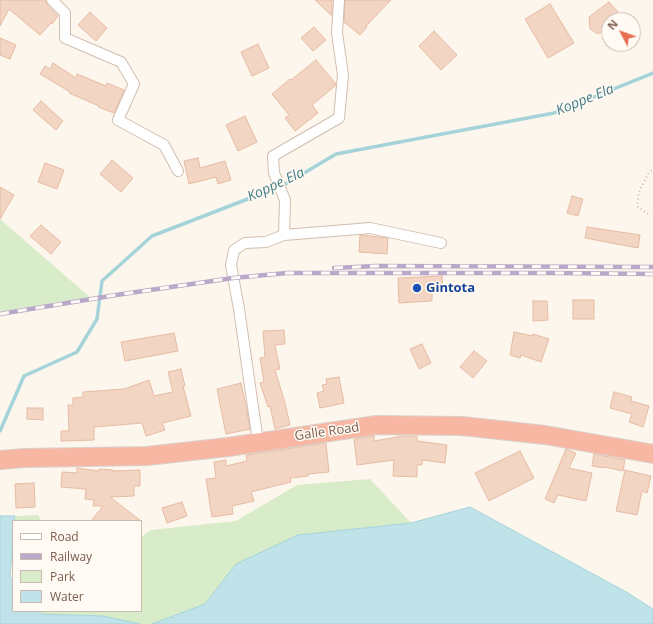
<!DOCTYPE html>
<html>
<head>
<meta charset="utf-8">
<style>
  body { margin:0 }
  #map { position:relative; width:653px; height:624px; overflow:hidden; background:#fdf6ec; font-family:"Open Sans",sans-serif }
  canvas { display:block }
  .legend { position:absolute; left:12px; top:520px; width:130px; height:92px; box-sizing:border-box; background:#fffaf3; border:1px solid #cabbb1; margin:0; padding:5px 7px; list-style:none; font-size:12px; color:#7a5c4d }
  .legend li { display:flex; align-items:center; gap:8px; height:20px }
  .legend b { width:20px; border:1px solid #cabbb1 }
  .north { position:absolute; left:601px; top:12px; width:40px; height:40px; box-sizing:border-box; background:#fffaf3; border:1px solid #cabbb1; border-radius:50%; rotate:311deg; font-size:11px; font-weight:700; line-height:16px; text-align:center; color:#7a5c4d }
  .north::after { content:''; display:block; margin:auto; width:14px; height:18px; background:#e76f51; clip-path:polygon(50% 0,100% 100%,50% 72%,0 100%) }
</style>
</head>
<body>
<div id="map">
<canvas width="653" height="624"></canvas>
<ul class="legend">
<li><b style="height:5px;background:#fff"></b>Road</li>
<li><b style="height:5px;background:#b9a8c9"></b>Railway</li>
<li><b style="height:11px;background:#d8ecc9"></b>Park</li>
<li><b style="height:11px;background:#bfe3e8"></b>Water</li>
</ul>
<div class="north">N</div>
</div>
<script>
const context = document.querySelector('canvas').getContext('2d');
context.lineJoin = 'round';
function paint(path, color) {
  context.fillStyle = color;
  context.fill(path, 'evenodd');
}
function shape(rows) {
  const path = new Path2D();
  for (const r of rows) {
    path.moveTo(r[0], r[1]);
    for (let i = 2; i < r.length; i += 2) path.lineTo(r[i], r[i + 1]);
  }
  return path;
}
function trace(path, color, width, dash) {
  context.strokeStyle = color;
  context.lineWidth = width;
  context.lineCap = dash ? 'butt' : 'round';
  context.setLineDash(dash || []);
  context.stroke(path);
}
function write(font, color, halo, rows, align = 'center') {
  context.font = font + ' "Open Sans",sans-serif';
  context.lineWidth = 3;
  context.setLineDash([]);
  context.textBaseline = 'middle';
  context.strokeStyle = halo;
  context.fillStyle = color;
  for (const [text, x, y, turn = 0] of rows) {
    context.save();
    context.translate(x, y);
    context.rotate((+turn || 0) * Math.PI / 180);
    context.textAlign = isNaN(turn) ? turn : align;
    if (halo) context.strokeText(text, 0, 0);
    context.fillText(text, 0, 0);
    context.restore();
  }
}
paint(shape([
  [0,219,92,299,0,314],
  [370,479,411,523,298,535,237,564,205,604,152,624,140,624,103,616,42,614,39,611,141,611,141,537,151,530,236,521,297,485],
  [38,515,41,521,14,521,15,516]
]), '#d8ecc9');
const water = shape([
  [470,507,628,593,653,609,653,624,152,624,205,604,236,564,298,535,411,523,470,507],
  [0,516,15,516,14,521,13,521,13,539,10,577,13,580,13,611,39,611,42,614,103,616,140,624,0,624,0,516]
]);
paint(water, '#bfe3e8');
trace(water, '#a5d3da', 1);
trace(shape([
  [0,431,24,376,77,352,97,319,102,281,152,236,284,185,336,154,554,113,653,73]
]), '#a5d3da', 3.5);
const building = shape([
  [0,0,46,0,47,5,58,16,52,24,51,23,40,35,9,9,0,26,0,0],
  [315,0,332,0,332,15,331,15,315,0],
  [345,0,391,0,366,26,367,27,360,35,344,22,345,0],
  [609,2,618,12,617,20,609,20,609,27,598,34,590,29,589,17,609,2],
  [550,4,574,43,548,58,525,19,550,4],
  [90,12,107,28,96,41,78,25,90,12],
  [314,27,326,40,313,51,301,38,314,27],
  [434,31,457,55,441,70,419,46,434,31],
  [0,38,16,45,10,59,0,55,0,38],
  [258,44,269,68,252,76,241,52,258,44],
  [316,60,336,84,336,85,312,105,318,113,295,131,285,118,289,115,272,94,290,79,291,80,316,60],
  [53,63,76,78,77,74,106,86,107,83,124,90,114,113,98,107,99,106,69,93,70,92,40,74,45,66,50,69,53,63],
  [41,101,63,121,56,130,33,110,41,101],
  [245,116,257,142,238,151,226,125,245,116],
  [198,158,200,168,225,161,231,180,218,184,216,177,189,184,184,161,198,158],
  [112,160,133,178,121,192,100,174,112,160],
  [45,163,64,170,57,189,38,182,45,163],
  [0,187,14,195,0,219,0,187],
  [572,196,583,199,578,216,567,213,572,196],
  [41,225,61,242,51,254,30,236,41,225],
  [587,227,640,235,638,248,585,238,587,227],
  [360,235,380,237,388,238,387,254,359,252,360,235],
  [442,276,443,290,432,290,432,301,399,303,398,278,442,276],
  [573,300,594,300,594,319,573,319,573,300],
  [533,301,547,301,548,320,533,321,533,301],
  [284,330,285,344,275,345,280,369,275,370,285,403,290,425,275,429,270,406,268,407,260,383,264,382,260,358,265,357,263,331,284,330],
  [514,332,533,336,533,334,549,339,541,362,521,355,520,358,510,355,514,332],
  [174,333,178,351,125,361,121,342,174,333],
  [422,344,431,363,419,369,410,349,422,344],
  [474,351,487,361,473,378,460,367,474,351],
  [181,369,185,386,183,386,191,416,162,423,165,430,146,436,142,423,94,427,94,440,61,441,61,431,69,431,68,405,73,405,73,398,83,397,83,392,124,389,149,380,154,396,173,392,168,372,181,369],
  [339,377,344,403,320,408,317,393,324,391,322,385,327,384,326,379,339,377],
  [241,383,246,406,250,429,226,434,217,389,241,383],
  [614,392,632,397,631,401,649,406,643,427,629,422,632,414,610,408,614,392],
  [27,408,43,408,43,420,27,419,27,408],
  [374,436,374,441,398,437,398,436,417,436,417,441,447,445,445,463,422,460,422,465,417,465,417,477,393,476,394,460,357,465,354,439,374,436],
  [326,443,329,472,308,474,308,476,290,478,291,482,251,492,254,501,232,506,233,514,212,517,206,479,216,478,214,462,226,460,226,466,247,461,246,455,326,443],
  [566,449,576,453,569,468,592,473,586,501,558,495,554,503,545,499,566,449],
  [520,451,534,478,489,501,475,473,520,451],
  [594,454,625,460,623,471,605,467,605,468,592,466,594,454],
  [77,468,99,471,99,469,113,470,113,471,140,470,140,486,134,486,134,496,110,497,141,521,91,521,103,506,93,506,94,500,85,499,86,489,61,487,62,472,77,473,77,468],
  [625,470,651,476,647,493,642,491,637,515,616,511,625,470],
  [34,483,35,507,16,508,15,484,34,483],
  [182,502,187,516,167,523,162,508,182,502]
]);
paint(building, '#f3d5c3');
trace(building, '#e6bba3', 1);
const street = shape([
  [52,0,65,13,65,38,121,62,134,84,118,120,164,145,178,171],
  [284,235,370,228,441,243],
  [258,442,239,309,231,265,234,250,245,243,266,242,284,235,285,200,274,173,273,156,339,118,343,75,337,33,339,0]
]);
const highway = shape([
  [0,460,24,458,147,456,228,447,377,425,462,426,545,435,653,454]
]);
trace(street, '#d1beb0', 12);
trace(highway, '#dad1cd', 20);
trace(shape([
  [648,214,637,206,639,192,649,172,653,170]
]), '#d9b8a5', 2, [1, 3]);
trace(street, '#fff', 10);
trace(highway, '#f7b7a3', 18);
const rail = shape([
  [334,268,376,266,653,267],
  [0,314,116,295,233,278,287,273,554,273,653,274]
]);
trace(rail, '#b9a8c9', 4.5);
trace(rail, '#fffaf3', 3, [9]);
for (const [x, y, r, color] of [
  [417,288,5,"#1a4fb4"]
]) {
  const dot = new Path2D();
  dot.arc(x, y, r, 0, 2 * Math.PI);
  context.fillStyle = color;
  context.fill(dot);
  trace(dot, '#fffaf3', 1.5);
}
write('bold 13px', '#164399', '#fffaf3', [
  ["Gintota",426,288]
], 'left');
write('13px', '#7a5c4d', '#fffaf3', [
  ["Galle Road",327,432,-8]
]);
write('italic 14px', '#437c86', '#fffaf3', [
  ["Koppe Ela",585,100,-22],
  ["Koppe Ela",276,185,-25]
]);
</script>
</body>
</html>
